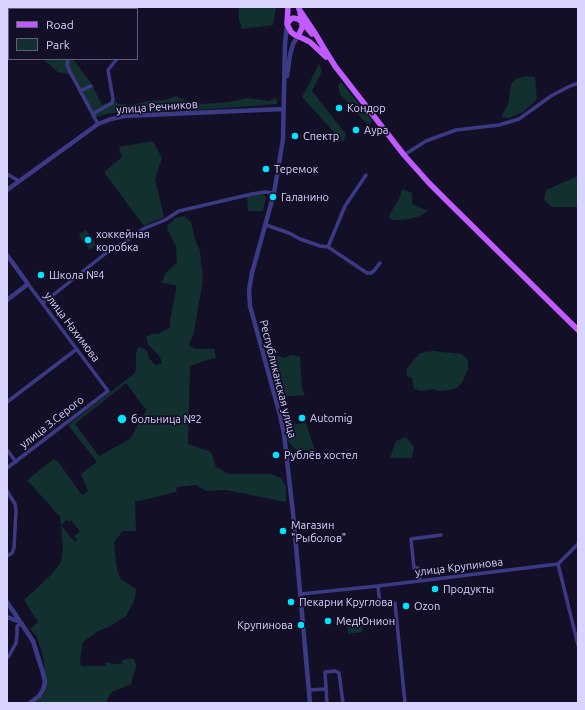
<!DOCTYPE html>
<html>
<head>
<meta charset="utf-8">
<style>
  body { margin:0 }
  #map { position:relative; width:585px; height:710px; overflow:hidden; background:#130f26; font-family:Ubuntu,sans-serif }
  canvas { display:block }
  .frame { position:absolute; inset:0; border:8px solid #d9d4ff; pointer-events:none }
  .legend { position:absolute; left:8px; top:8px; width:130px; height:52px; box-sizing:border-box; background:#130f26; border:1px solid #625e7d; margin:0; padding:5px 7px; list-style:none; font-size:12px; color:#d9d4ff }
  .legend li { display:flex; align-items:center; gap:8px; height:20px }
  .legend b { width:20px; border:1px solid #625e7d }
</style>
</head>
<body>
<div id="map">
<canvas width="585" height="710"></canvas>
<div class="frame"></div>
<ul class="legend">
<li><b style="height:5px;background:#c25bff"></b>Road</li>
<li><b style="height:11px;background:#12302f"></b>Park</li>
</ul>
</div>
<script>
const context = document.querySelector('canvas').getContext('2d');
context.lineJoin = 'round';
function paint(path, color) {
  context.fillStyle = color;
  context.fill(path, 'evenodd');
}
function shape(rows) {
  const path = new Path2D();
  for (const r of rows) {
    path.moveTo(r[0], r[1]);
    for (let i = 2; i < r.length; i += 2) path.lineTo(r[i], r[i + 1]);
  }
  return path;
}
function trace(path, color, width, dash) {
  context.strokeStyle = color;
  context.lineWidth = width;
  context.lineCap = dash ? 'butt' : 'round';
  context.setLineDash(dash || []);
  context.stroke(path);
}
function write(font, color, halo, rows, align = 'center') {
  context.font = font + ' Ubuntu,sans-serif';
  context.lineWidth = 3.5;
  context.setLineDash([]);
  context.textBaseline = 'middle';
  context.strokeStyle = halo;
  context.fillStyle = color;
  for (const [text, x, y, turn = 0] of rows) {
    context.save();
    context.translate(x, y);
    context.rotate((+turn || 0) * Math.PI / 180);
    context.textAlign = isNaN(turn) ? turn : align;
    if (halo) context.strokeText(text, 0, 0);
    context.fillText(text, 0, 0);
    context.restore();
  }
}
paint(shape([
  [239,7,276,7,273,25,242,29,239,20],
  [43,59,73,59,91,83,102,105,114,100,119,104,132,105,148,101,165,100,176,96,190,102,204,104,229,102,248,98,269,101,277,98,277,104,197,110,111,113,89,119,93,117,72,75,58,72],
  [319,64,322,71,312,91,346,134,343,142,302,97],
  [526,76,535,77,537,99,523,112,509,118,501,117,508,105,511,84,516,79],
  [341,82,372,120,370,124,365,122,340,94,338,85],
  [153,141,162,158,155,179,164,217,144,226,104,172,122,157,119,147],
  [578,176,578,207,552,207,544,200,546,190],
  [402,189,412,193,412,204,428,211,418,217,404,220,392,220,388,217,399,199],
  [262,194,266,197,263,211,248,211,247,196],
  [185,216,191,222,195,240,200,251,203,279,194,332,189,345,195,349,214,349,216,358,204,361,190,366,188,444,211,452,216,467,229,474,271,474,281,478,286,486,286,502,226,490,206,491,196,485,177,487,176,492,135,502,136,531,123,531,114,542,117,570,121,579,136,589,135,599,126,616,111,626,98,631,83,642,80,660,81,666,105,666,106,662,115,664,121,664,123,660,129,658,134,659,136,665,136,669,133,676,131,684,112,692,107,700,106,703,35,703,46,691,46,680,43,657,37,637,30,629,38,622,24,600,52,574,61,562,63,546,60,517,27,480,54,459,59,463,82,495,88,491,81,474,97,462,68,425,135,373,136,364,136,353,138,347,143,348,147,351,149,358,155,365,162,363,160,357,148,344,146,337,151,334,158,334,170,328,170,320,176,291,176,285,162,283,165,274,177,262,176,246,168,231,167,226,176,218],
  [126,383,146,410,130,439,99,456,75,424],
  [67,520,69,522,71,520,80,532,74,536,77,540,75,542,61,525],
  [85,230,87,231,96,244,96,245,91,249,89,249,79,236,80,234],
  [264,338,276,355,285,358,290,355,293,355,300,357,302,388,305,395,290,396,282,396],
  [433,351,461,354,468,359,468,369,463,381,457,388,449,390,438,391,434,389,421,391,414,389,412,378,407,376,407,368,420,353],
  [306,423,315,451,296,450,287,440,286,432,289,425],
  [406,437,414,447,412,458,390,458,396,441],
  [361,620,363,632,348,634,347,622]
]), '#12302f');
trace(shape([
  [54,7,55,9],
  [68,59,67,64,69,70,98,124],
  [80,91,91,86],
  [93,115,96,112,112,103,113,99,108,70,117,59],
  [404,155,426,141,456,130,499,125,519,119,551,96,568,87,578,83],
  [7,174,19,181],
  [266,225,289,233,300,239,320,246,328,247,367,273,371,273,374,271,380,263],
  [328,247,345,206,366,175],
  [43,303,115,246,122,244,143,229,165,220,179,211,252,194,265,192,274,193],
  [7,402,77,349],
  [7,450,16,462],
  [7,468,108,391,28,284],
  [7,491,15,504,16,510,14,548,12,553,7,556],
  [558,564,578,645],
  [558,564,578,544],
  [420,581,418,568,414,568,411,539,441,535],
  [378,586,380,605,395,603,405,703],
  [301,594,378,586,558,564],
  [7,658,9,656,16,643,17,635,17,626,22,623],
  [309,690,326,689],
  [327,703,325,672,335,671,339,673,343,703]
]), '#3d3a85', 3.5);
trace(shape([
  [287,24,285,44,283,139,274,193,252,273,249,290,250,306,280,415,284,434,293,513,310,703],
  [287,76,290,55,293,44,298,36],
  [7,190,98,124,111,119,124,116,283,109],
  [7,255,28,284,7,300],
  [7,602,33,641,43,673,45,682,43,690,39,696,30,703],
  [7,617,20,622]
]), '#3d3a85', 4.5);
trace(shape([
  [288,7,287,24,291,32,295,35,304,39,310,42,326,57],
  [299,9,315,33,322,45,335,66,404,155,429,183,450,204,578,330],
  [300,13,302,22,312,34],
  [287,24,290,20,293,18,298,19,302,22,302,28,298,36]
]), '#c25bff', 5.5);
for (const [x, y, r, color] of [
  [339,108,4,"#00e5ff"],
  [356,130,4,"#00e5ff"],
  [295,136,4,"#00e5ff"],
  [266,169,4,"#00e5ff"],
  [273,197,4,"#00e5ff"],
  [88,240,4,"#00e5ff"],
  [41,275,4,"#00e5ff"],
  [302,418,4,"#00e5ff"],
  [122,419,5,"#00e5ff"],
  [276,455,4,"#00e5ff"],
  [283,531,4,"#00e5ff"],
  [435,589,4,"#00e5ff"],
  [291,602,4,"#00e5ff"],
  [406,606,4,"#00e5ff"],
  [328,621,4,"#00e5ff"],
  [301,625,4,"#00e5ff"]
]) {
  const dot = new Path2D();
  dot.arc(x, y, r, 0, 2 * Math.PI);
  context.fillStyle = color;
  context.fill(dot);
  trace(dot, '#130f26', 1.5);
}
write('11px', '#d9d4ff', '#130f26', [
  ["улица Речников",157,107,-4],
  ["улица Нахимова",72,327,53],
  ["Республиканская улица",278,379,76],
  ["улица З.Серого",52,422,-38],
  ["улица Крупинова",459,567,-7]
]);
write('11px', '#d9d4ff', '#130f26', [
  ["Кондор",347,108],
  ["Аура",364,130],
  ["Спектр",303,136],
  ["Теремок",274,169],
  ["Галанино",281,197],
  ["хоккейная",96,234],
  ["коробка",96,247],
  ["Школа №4",49,275],
  ["Automig",310,418],
  ["больница №2",131,419],
  ["Рублёв хостел",284,455],
  ["Магазин",291,525],
  ["\"Рыболов\"",291,538],
  ["Продукты",443,589],
  ["Пекарни Круглова",299,602],
  ["Ozon",414,606],
  ["МедЮнион",336,621],
  ["Крупинова",293,625,"right"]
], 'left');
</script>
</body>
</html>
